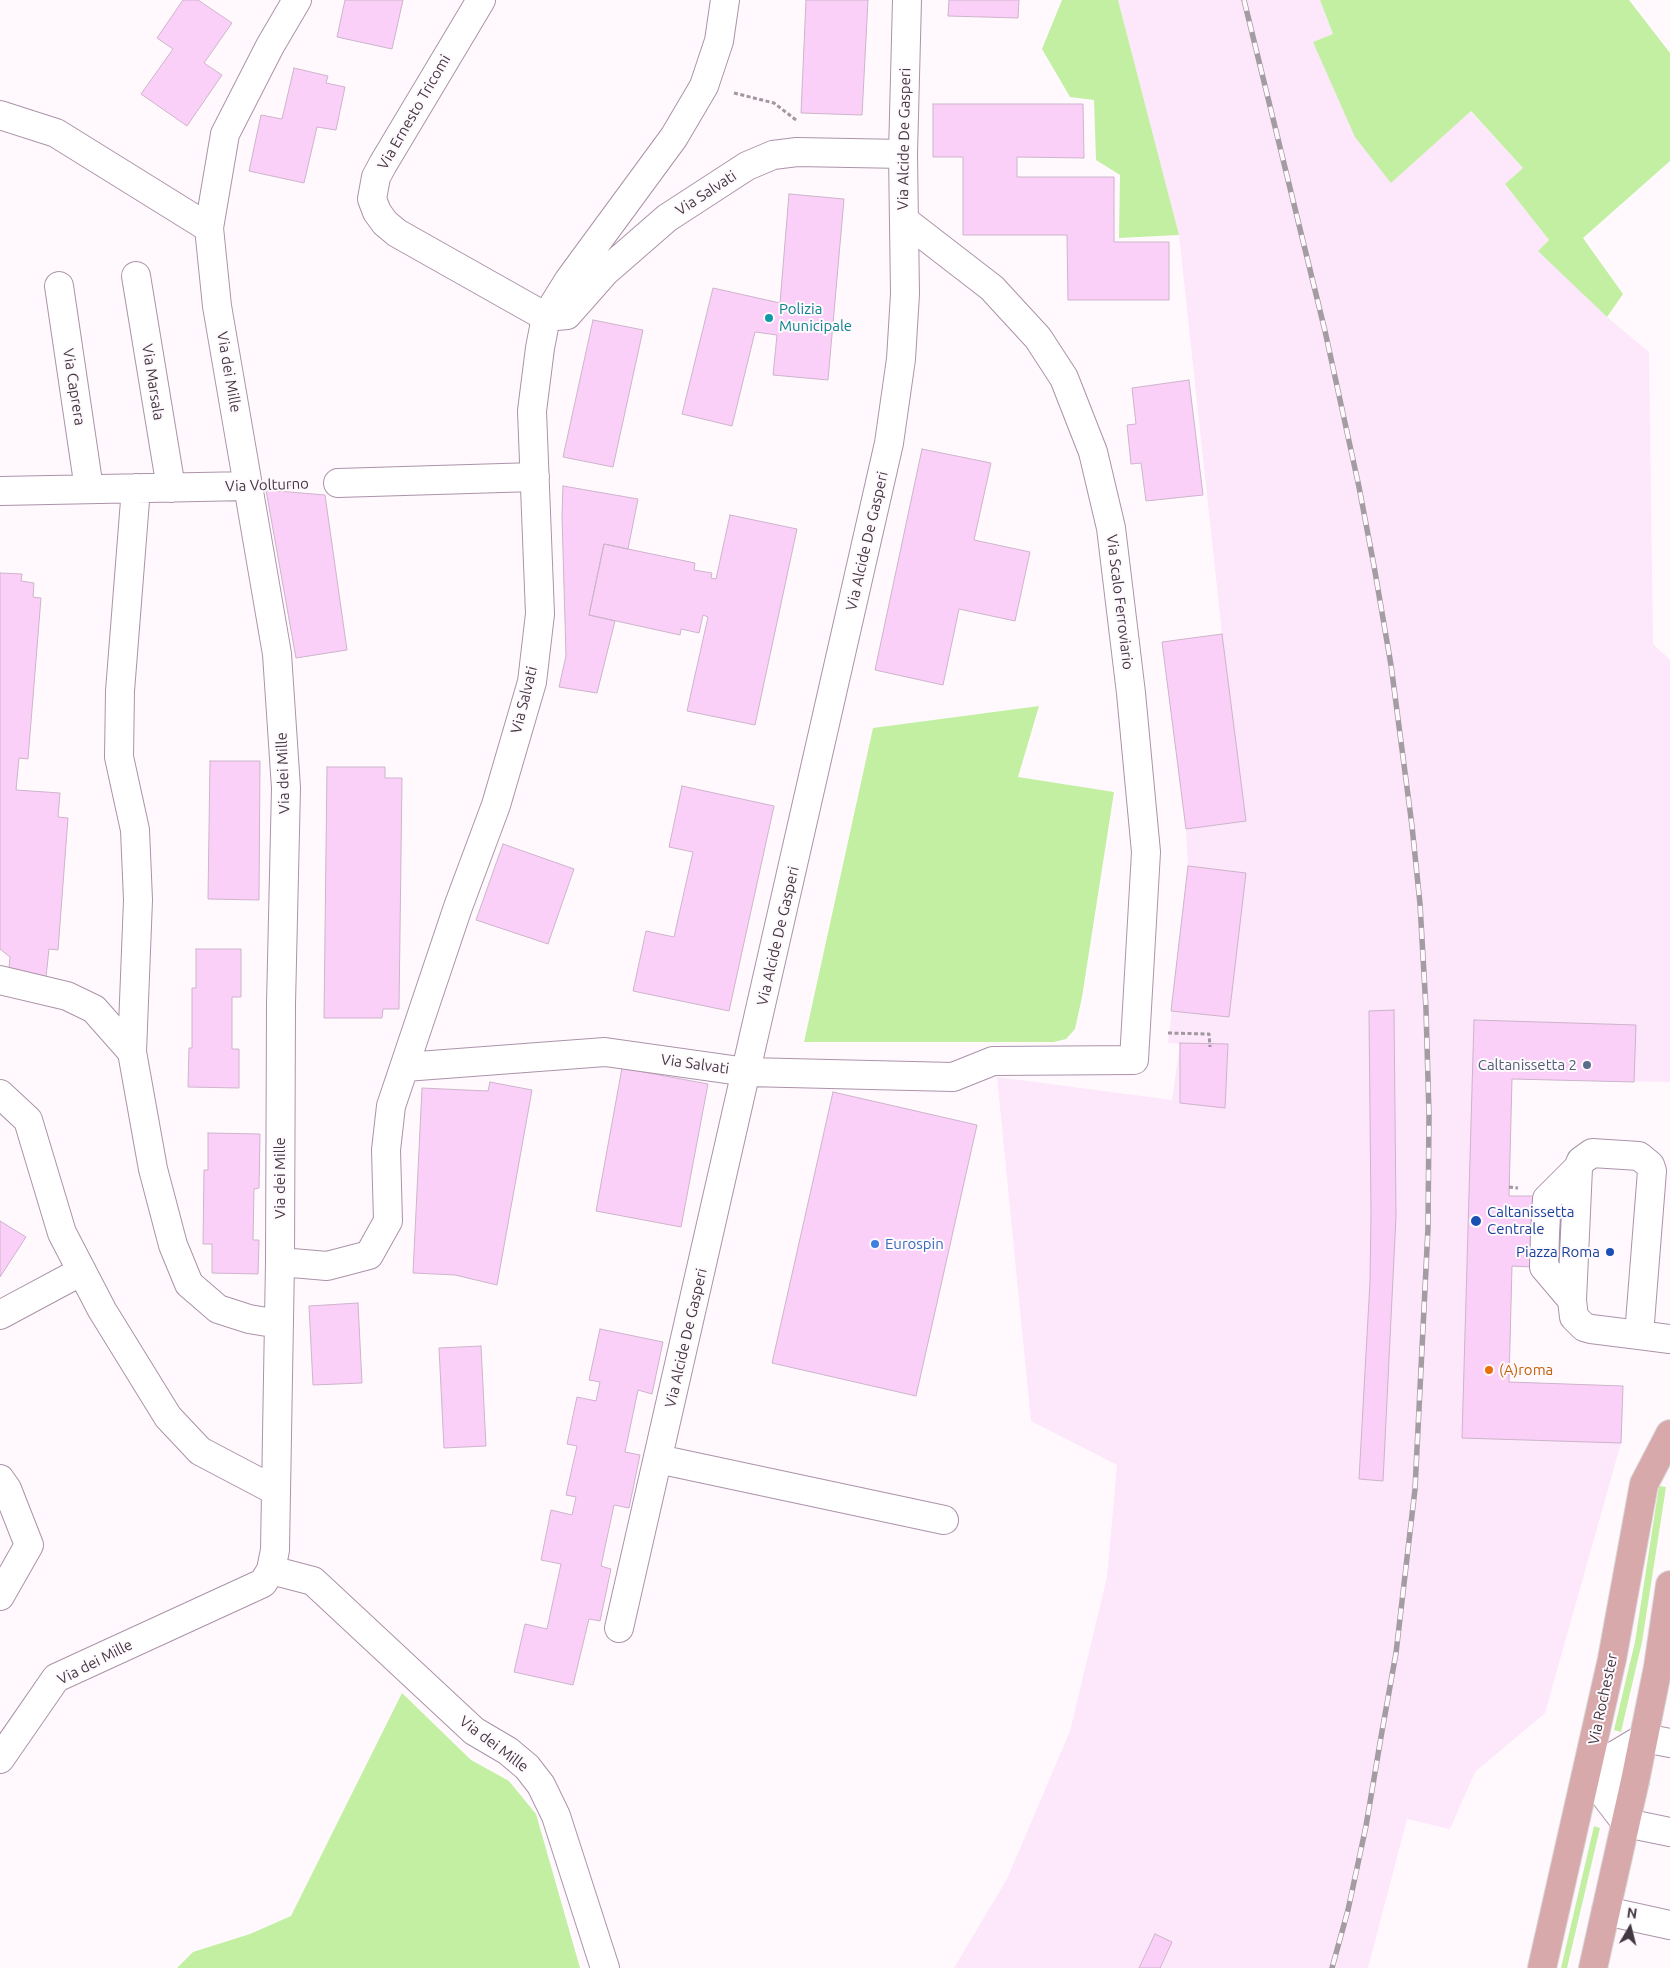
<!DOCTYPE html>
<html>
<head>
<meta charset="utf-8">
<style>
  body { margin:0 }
  #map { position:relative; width:1670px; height:1968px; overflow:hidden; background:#fff9fe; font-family:Ubuntu,sans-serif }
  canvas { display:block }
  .north { position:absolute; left:1605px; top:1903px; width:50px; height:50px; -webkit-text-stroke:4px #fff9fe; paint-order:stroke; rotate:8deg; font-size:14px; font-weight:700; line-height:20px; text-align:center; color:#423841 }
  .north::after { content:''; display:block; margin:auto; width:18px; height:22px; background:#423841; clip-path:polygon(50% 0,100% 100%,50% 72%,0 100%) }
</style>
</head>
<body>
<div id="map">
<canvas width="1670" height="1968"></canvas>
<div class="north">N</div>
</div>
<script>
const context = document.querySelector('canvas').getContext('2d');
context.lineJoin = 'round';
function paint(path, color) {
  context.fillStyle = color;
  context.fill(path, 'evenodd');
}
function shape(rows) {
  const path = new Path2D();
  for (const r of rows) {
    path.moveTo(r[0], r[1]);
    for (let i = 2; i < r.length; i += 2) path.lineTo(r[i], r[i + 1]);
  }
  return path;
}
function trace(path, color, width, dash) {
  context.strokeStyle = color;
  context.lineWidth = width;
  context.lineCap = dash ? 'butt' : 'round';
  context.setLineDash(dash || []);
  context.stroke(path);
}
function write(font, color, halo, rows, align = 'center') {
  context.font = font + ' Ubuntu,sans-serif';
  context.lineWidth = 4;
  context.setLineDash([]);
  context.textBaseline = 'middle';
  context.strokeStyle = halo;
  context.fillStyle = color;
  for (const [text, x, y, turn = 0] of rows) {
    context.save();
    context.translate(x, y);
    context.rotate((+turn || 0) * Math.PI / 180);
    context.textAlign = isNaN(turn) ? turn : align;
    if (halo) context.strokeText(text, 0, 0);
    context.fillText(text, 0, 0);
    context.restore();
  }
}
paint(shape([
  [1118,0,1320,0,1333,34,1313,42,1391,183,1470,111,1523,168,1505,184,1549,240,1539,250,1607,317,1649,352,1653,644,1670,660,1670,1082,1512,1079,1509,1196,1534,1196,1532,1267,1512,1267,1509,1382,1623,1386,1621,1443,1545,1713,1475,1772,1450,1829,1407,1819,1368,1968,954,1968,1007,1879,1070,1731,1107,1577,1117,1465,1031,1421,997,1077,1172,1100,1180,1044,1168,1043,1188,866,1186,829,1162,642,1222,634,1179,235]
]), '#fce8fa');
paint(shape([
  [1062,0,1118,0,1179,235,1119,238,1120,175,1096,160,1094,100,1070,97,1042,49],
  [1320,0,1629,0,1670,53,1670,161,1583,238,1623,294,1607,317,1538,251,1549,240,1505,184,1523,168,1471,111,1391,183,1355,137,1313,42,1333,34],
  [1039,706,1018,777,1114,792,1082,997,1075,1029,1066,1039,1054,1042,804,1042,873,728],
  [1659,1486,1666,1487,1656,1552,1642,1642,1621,1732,1614,1730,1635,1642],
  [402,1693,471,1760,509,1781,536,1814,580,1968,177,1968,193,1952,250,1934,291,1916],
  [1594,1826,1600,1828,1567,1968,1561,1968]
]), '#c2efa2');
const building = shape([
  [183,0,198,0,232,23,204,63,222,75,187,126,141,94,173,49,157,38,183,0],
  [345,0,403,0,392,49,337,37,345,0],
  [806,0,868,0,862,115,801,113,806,0],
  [949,0,1019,0,1018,18,948,16,949,0],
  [294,68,328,76,326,83,345,87,336,130,317,127,304,183,249,171,261,115,282,119,294,68],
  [933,104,1083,104,1084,158,1017,157,1017,177,1114,177,1114,242,1169,242,1169,300,1068,300,1067,235,963,235,963,157,933,157,933,104],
  [789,194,844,199,828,380,773,375,777,335,755,332,732,426,682,414,713,288,780,303,789,194],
  [593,320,643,330,613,467,563,457,593,320],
  [1189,380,1203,495,1146,501,1141,463,1131,464,1127,425,1136,424,1132,388,1189,380],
  [922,449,991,463,974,540,1030,552,1015,621,959,609,943,685,875,670,922,449],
  [563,486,638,499,628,549,604,544,589,615,615,621,597,693,559,687,566,656,562,516,563,486],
  [266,490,325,495,347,650,296,658,266,490],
  [730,515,797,529,755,725,687,711,708,617,703,615,699,633,681,629,680,635,589,615,604,544,695,563,694,570,712,573,711,578,716,579,730,515],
  [0,573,22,574,21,581,34,583,33,597,41,598,28,759,19,758,16,790,60,793,58,817,68,818,58,950,49,949,46,977,26,975,8,979,10,957,0,949,0,573],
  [1222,634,1246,821,1186,829,1162,642,1222,634],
  [210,761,260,761,259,900,208,899,210,761],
  [327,767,385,767,385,778,402,778,399,1009,383,1009,382,1018,324,1018,327,767],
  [682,786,774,806,729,1011,633,991,646,931,674,937,693,852,669,847,682,786],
  [503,844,574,869,548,944,476,920,503,844],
  [1188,866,1246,873,1229,1017,1171,1011,1188,866],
  [196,949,241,949,241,997,232,997,232,1049,239,1049,239,1088,188,1087,189,1048,192,1048,192,988,196,988,196,949],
  [1394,1010,1396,1216,1383,1481,1359,1479,1370,1282,1371,1214,1369,1011,1394,1010],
  [1474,1020,1636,1025,1634,1082,1512,1079,1509,1196,1534,1196,1532,1267,1512,1266,1509,1382,1623,1386,1621,1443,1462,1438,1474,1020],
  [1180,1043,1228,1044,1225,1108,1180,1103,1180,1043],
  [622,1068,708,1084,681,1227,596,1211,622,1068],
  [490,1082,532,1090,497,1285,455,1275,413,1273,422,1088,488,1091,490,1082],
  [833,1092,977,1125,916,1396,772,1363,833,1092],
  [208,1133,260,1134,259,1188,254,1189,253,1240,259,1240,258,1274,212,1273,212,1244,203,1244,204,1170,208,1170,208,1133],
  [0,1221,26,1237,0,1277,0,1221],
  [358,1303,362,1383,313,1385,309,1306,358,1303],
  [600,1329,663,1342,652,1394,638,1390,625,1452,640,1455,629,1508,614,1505,601,1566,611,1569,600,1621,589,1619,573,1685,514,1672,525,1624,547,1629,561,1564,541,1560,551,1510,572,1515,576,1497,566,1495,577,1446,567,1444,577,1397,596,1401,600,1382,589,1380,600,1329],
  [481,1346,486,1446,444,1448,439,1348,481,1346],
  [1155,1934,1172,1942,1160,1968,1139,1968,1155,1934]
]);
paint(building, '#fbd0f8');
trace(building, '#cdb4cb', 1);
const minor = shape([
  [481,0,383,164,376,177,372,199,377,212,385,223,397,233,546,317],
  [0,115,56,133,209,228],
  [136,276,171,488],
  [59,286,89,489],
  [546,317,567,315,605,272,667,218,747,166,773,155,797,152,903,154],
  [338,483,535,477],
  [136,488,120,691,119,757,135,830,138,900,132,1052,153,1169,173,1245,189,1284,218,1309,249,1319,279,1324],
  [0,491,248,486],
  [0,980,67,996,94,1009,132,1052],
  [405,1067,605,1052,747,1072,953,1077,993,1061,1134,1060,1146,852,1131,693,1111,528,1093,452,1064,378,1038,338,992,288,904,220],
  [0,1094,28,1120,62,1233,102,1310,168,1417,200,1451,276,1491],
  [280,1262,327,1266,369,1255,388,1221,386,1150,391,1106,458,907,496,805,532,682,540,614,532,411,540,348,546,317,569,280,674,137,704,86,719,41,725,0],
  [1572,1300,1544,1267,1545,1233,1547,1199,1578,1168],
  [0,1315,82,1271],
  [1639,1335,1652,1171,1650,1165,1639,1156,1592,1153,1581,1161,1578,1168,1572,1300,1574,1317,1584,1327,1591,1329,1639,1335,1670,1339],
  [658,1459,944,1520],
  [0,1479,7,1489,29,1545,0,1596],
  [271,1570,313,1581,474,1731,508,1751,527,1767,541,1785,556,1816,605,1968],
  [619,1628,889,443,901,359,905,294,903,154,907,0],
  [0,1759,56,1678,263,1583,271,1570,275,1550,280,1262,281,1004,286,788,277,654,217,306,209,228,225,134,270,46,297,0],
  [1587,1772,1626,1823,1670,1832],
  [1587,1772,1644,1738,1670,1743],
  [1587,1772,1635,1781],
  [1606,1911,1670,1925]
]);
const major = shape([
  [1542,1968,1612,1659,1644,1484,1670,1434],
  [1593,1968,1635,1781,1658,1667,1670,1585]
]);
trace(minor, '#ab93a9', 30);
trace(major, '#d9d7d9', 30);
trace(shape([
  [734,93,774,103,796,120],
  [281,485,307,484],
  [1168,1033,1209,1034,1210,1047],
  [1509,1187,1518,1188]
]), '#a0979f', 3, [4, 2.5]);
trace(minor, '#fff', 28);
trace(major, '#d8a9aa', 28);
const rail = shape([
  [1244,0,1325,331,1359,487,1374,566,1391,665,1412,826,1420,904,1426,1009,1429,1115,1428,1228,1415,1489,1396,1653,1381,1737,1366,1826,1348,1910,1332,1968]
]);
trace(rail, '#a49ca3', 5.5);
trace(rail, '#fff9fe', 4, [11]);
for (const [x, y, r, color] of [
  [769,318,5,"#0f9aa8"],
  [1587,1065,5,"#5c6f8a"],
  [1476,1221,6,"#1a4fb4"],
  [875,1244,5,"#3f7fe0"],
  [1610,1252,5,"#1a4fb4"],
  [1489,1370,5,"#e8710a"]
]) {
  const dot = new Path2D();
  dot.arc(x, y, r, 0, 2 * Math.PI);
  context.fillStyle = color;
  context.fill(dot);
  trace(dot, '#fff9fe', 2);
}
write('15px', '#423841', '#fff9fe', [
  ["Via Ernesto Tricomi",414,112,-60],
  ["Via Alcide De Gasperi",904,139,-89],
  ["Via Salvati",706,193,-33],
  ["Via dei Mille",229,372,80],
  ["Via Marsala",153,382,81],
  ["Via Caprera",74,387,81],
  ["Via Volturno",267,485,-2],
  ["Via Alcide De Gasperi",867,541,-77],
  ["Via Scalo Ferroviario",1120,602,83],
  ["Via Salvati",524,700,-76],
  ["Via dei Mille",283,773,-92],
  ["Via Alcide De Gasperi",778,936,-77],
  ["Via Salvati",695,1064,8],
  ["Via dei Mille",280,1178,-90],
  ["Via Alcide De Gasperi",686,1338,-77],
  ["Via dei Mille",95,1662,-27],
  ["Via Rochester",1603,1699,-78],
  ["Via dei Mille",494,1744,37]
]);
write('15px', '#0d838f', '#fff9fe', [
  ["Polizia",779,309],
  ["Municipale",779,326]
], 'left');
write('15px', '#4e5e75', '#fff9fe', [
  ["Caltanissetta 2",1577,1065]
], 'right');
write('15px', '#164399', '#fff9fe', [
  ["Caltanissetta",1487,1212],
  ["Centrale",1487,1229],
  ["Piazza Roma",1600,1252,"right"]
], 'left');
write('15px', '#366cbe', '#fff9fe', [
  ["Eurospin",885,1244]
], 'left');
write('15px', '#c56008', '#fff9fe', [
  ["(A)roma",1499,1370]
], 'left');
</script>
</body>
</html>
